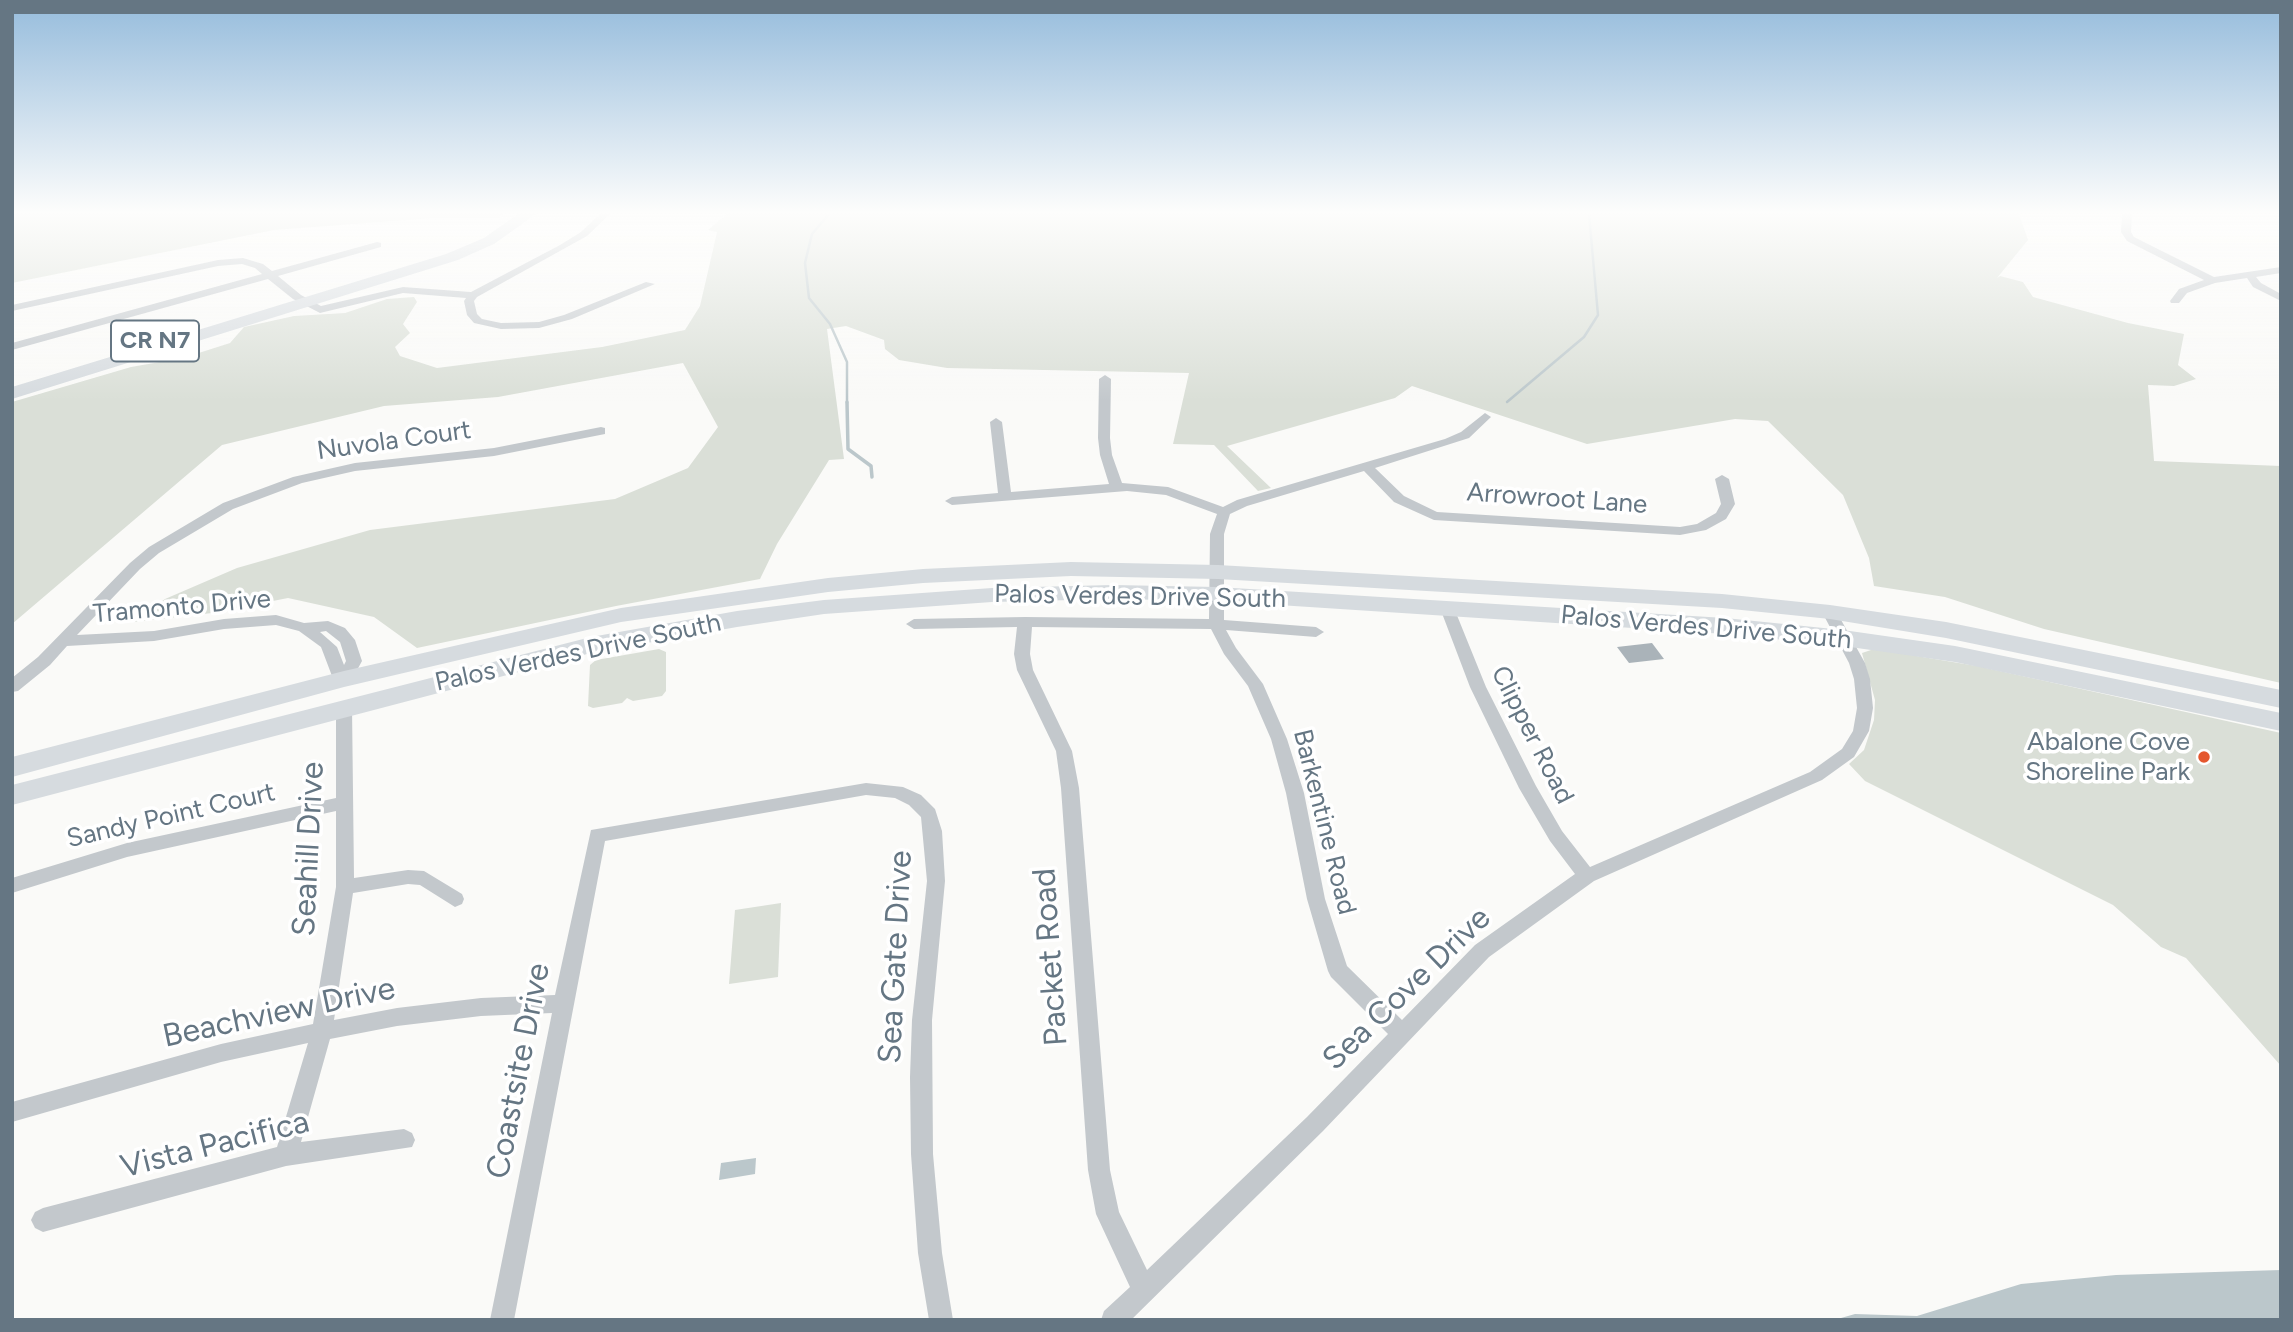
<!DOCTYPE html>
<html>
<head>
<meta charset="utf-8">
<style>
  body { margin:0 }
  #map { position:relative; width:2293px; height:1332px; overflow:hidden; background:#fafaf8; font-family:Figtree,sans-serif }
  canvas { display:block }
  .frame { position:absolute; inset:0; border:14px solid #657683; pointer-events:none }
</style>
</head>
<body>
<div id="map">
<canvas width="2293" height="1332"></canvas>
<div class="frame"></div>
</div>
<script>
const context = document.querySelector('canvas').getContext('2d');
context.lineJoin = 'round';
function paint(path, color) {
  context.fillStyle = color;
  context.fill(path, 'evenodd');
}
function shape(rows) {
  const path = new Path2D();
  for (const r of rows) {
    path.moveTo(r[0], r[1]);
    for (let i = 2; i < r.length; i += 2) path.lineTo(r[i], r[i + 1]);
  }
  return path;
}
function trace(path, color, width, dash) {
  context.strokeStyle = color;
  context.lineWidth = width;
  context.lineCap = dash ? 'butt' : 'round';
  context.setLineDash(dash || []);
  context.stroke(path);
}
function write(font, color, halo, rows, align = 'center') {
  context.font = font + ' Figtree,sans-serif';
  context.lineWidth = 7;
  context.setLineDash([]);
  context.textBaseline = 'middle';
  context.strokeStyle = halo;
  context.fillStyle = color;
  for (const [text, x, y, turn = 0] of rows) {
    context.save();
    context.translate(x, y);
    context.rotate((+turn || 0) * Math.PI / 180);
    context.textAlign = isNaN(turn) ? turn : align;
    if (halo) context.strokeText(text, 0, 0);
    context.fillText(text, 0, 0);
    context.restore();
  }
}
paint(shape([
  [12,214,503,214,499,218,433,218,274,230,12,283],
  [727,214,2019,214,2028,240,1997,278,2000,276,2023,282,2033,297,2128,323,2184,334,2178,365,2196,379,2174,386,2148,385,2154,461,2281,466,2281,683,2044,629,1945,597,1874,586,1869,558,1843,495,1768,421,1735,419,1587,444,1412,386,1395,398,1227,446,1271,488,1258,491,1214,445,1173,444,1189,373,947,368,899,360,885,349,884,340,846,326,827,329,844,459,829,460,777,544,760,579,616,606,417,648,374,617,288,598,212,613,134,622,165,599,237,568,370,530,615,499,688,468,718,427,683,363,498,397,384,406,222,445,12,624,12,402,131,367,183,358,230,343,244,327,294,316,345,313,387,299,414,297,417,302,403,324,410,333,395,347,400,356,437,368,602,347,685,330,700,306,717,232,708,230],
  [659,649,666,652,666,691,662,696,633,701,627,698,622,703,593,708,588,706,590,665,596,660],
  [1874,649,1977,666,2281,733,2281,1066,2186,958,2161,947,2113,905,1865,781,1849,764,1864,750,1874,720,1875,700,1862,653],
  [781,903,778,977,729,984,735,910]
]), '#dadfd7');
paint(shape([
  [756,1158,755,1174,719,1180,721,1163],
  [2281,1270,2281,1320,1834,1320,1855,1314,1917,1316,2021,1284,2116,1275]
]), '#bbc7cb');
trace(shape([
  [829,214,812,234,805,263,809,298,830,324,847,362,847,403],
  [1507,402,1584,337,1598,315,1589,214]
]), '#bbc7cb', 2.5);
trace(shape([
  [847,402,848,449,871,466,872,477]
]), '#bbc7cb', 3.5);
paint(shape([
  [1652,643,1664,659,1629,663,1617,647]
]), '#aab3b9');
paint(shape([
  [600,214,610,214,587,236,477,297,474,301,477,314,482,319,501,323,539,322,564,315,646,282,655,284,572,319,539,328,501,329,474,323,467,315,464,301,466,298,403,293,320,313,293,299,268,279,12,350,12,343,262,274,255,268,242,264,218,266,12,311,12,305,218,260,243,258,263,264,272,271,377,242,381,243,381,247,278,276,301,295,321,306,403,287,471,292,560,245,581,232,600,214],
  [2122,214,2132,214,2131,232,2134,237,2214,277,2281,267,2281,273,2256,277,2261,283,2281,294,2281,301,2253,287,2247,278,2215,283,2187,293,2179,303,2171,303,2170,301,2179,289,2204,280,2127,241,2121,232,2122,214],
  [1105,375,1111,379,1110,438,1112,455,1122,483,1168,487,1223,507,1237,500,1445,439,1461,432,1485,413,1491,417,1469,438,1375,468,1404,496,1437,512,1680,527,1697,524,1716,513,1721,504,1715,479,1722,475,1729,479,1735,504,1726,519,1706,530,1680,535,1434,520,1394,502,1364,471,1247,506,1230,514,1224,534,1224,620,1316,627,1324,632,1316,637,1226,630,1236,648,1263,684,1287,739,1304,793,1325,899,1347,966,1402,1020,1475,945,1575,874,1550,841,1519,788,1470,687,1440,608,1442,605,1452,605,1454,608,1486,687,1536,786,1562,831,1590,867,1810,772,1842,749,1853,731,1857,708,1854,679,1849,663,1822,612,1825,609,1835,609,1865,663,1870,679,1873,708,1869,731,1854,757,1822,780,1594,881,1489,957,1323,1131,1131,1320,1101,1320,1104,1311,1130,1287,1096,1214,1088,1170,1061,788,1056,751,1017,670,1014,654,1017,627,914,629,906,624,914,619,1025,617,1209,619,1210,534,1217,514,1166,495,1127,491,952,505,945,501,952,497,998,493,990,422,996,418,1002,422,1011,492,1109,484,1100,455,1098,438,1099,379,1105,375],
  [1032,627,1211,629,1224,654,1248,686,1271,739,1286,793,1307,899,1328,971,1331,977,1388,1034,1307,1117,1147,1270,1119,1212,1110,1170,1079,788,1072,751,1033,670,1030,654,1032,627],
  [601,427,605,428,605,434,494,456,355,471,302,483,233,509,159,553,140,569,77,635,154,631,224,619,276,615,304,623,328,621,345,628,355,640,362,661,350,683,338,683,332,676,321,647,299,631,276,625,224,629,154,641,67,646,50,665,18,691,12,692,12,678,38,657,130,563,149,547,223,503,293,477,355,463,494,448,601,427],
  [326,631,340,642,346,661,344,665,337,647,320,632,326,631],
  [344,701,352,707,354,878,408,870,424,871,462,894,464,899,462,904,455,907,420,885,408,884,353,893,334,1020,397,1008,481,998,555,995,591,830,866,783,903,787,921,795,935,809,942,831,945,881,932,1020,933,1154,942,1253,953,1320,929,1320,918,1253,911,1154,910,1077,912,1020,927,881,921,817,909,805,895,798,866,795,605,841,514,1320,490,1320,552,1013,481,1016,397,1026,330,1039,301,1142,404,1129,412,1133,415,1140,412,1147,286,1166,43,1232,35,1228,31,1220,35,1212,43,1208,277,1147,308,1043,221,1062,12,1122,12,1102,221,1044,313,1024,336,887,336,811,127,857,12,893,12,878,127,843,336,798,336,707,344,701]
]), '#c3c8cc');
paint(shape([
  [518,214,536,214,494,244,458,260,12,399,12,387,446,254,484,238,518,214],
  [1071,562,1218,565,1722,594,1830,605,1946,622,2281,690,2281,708,1946,638,1830,619,1722,608,1218,579,1071,576,923,583,828,592,621,622,344,687,12,777,12,757,344,671,621,608,828,578,923,569,1071,562],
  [1113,585,1217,587,1725,618,1843,630,1955,646,2281,713,2281,731,1955,662,1843,646,1725,634,1217,601,1113,599,992,602,824,614,737,627,591,653,12,805,12,785,591,637,737,611,824,600,992,588,1113,585]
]), '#d6dbdf');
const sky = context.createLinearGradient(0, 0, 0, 401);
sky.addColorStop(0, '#96bcdc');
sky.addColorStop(0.53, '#fdfdfc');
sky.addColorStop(1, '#fdfdfc00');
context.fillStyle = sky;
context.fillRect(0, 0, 2293, 401);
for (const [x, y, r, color] of [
  [2204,757,7,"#e4572e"]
]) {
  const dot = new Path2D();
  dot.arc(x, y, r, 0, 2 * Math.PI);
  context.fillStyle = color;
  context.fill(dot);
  trace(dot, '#fff', 2.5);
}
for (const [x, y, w] of [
  [155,341,88]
]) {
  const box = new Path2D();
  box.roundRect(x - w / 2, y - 20.5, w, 41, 5);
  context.fillStyle = '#fff';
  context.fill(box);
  trace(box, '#657683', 2);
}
write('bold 24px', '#657683', null, [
  ["CR N7",155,341]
]);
write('26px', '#657683', '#fff', [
  ["Nuvola Court",394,441,-8],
  ["Arrowroot Lane",1557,499,4],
  ["Palos Verdes Drive South",1140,597,1],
  ["Tramonto Drive",182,607,-5],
  ["Palos Verdes Drive South",1706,628,5],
  ["Palos Verdes Drive South",578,653,-12],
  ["Clipper Road",1532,735,63],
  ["Sandy Point Court",171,816,-13],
  ["Barkentine Road",1324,822,76]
]);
write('26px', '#657683', '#fff', [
  ["Abalone Cove",2190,742],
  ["Shoreline Park",2190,772]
], 'right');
write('32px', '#657683', '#fff', [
  ["Seahill Drive",309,849,-87],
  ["Sea Gate Drive",896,957,-87],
  ["Packet Road",1051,957,-94],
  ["Sea Cove Drive",1407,989,-44],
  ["Beachview Drive",279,1013,-12],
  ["Coastsite Drive",519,1071,-79],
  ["Vista Pacifica",215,1145,-14]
]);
</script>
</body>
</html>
